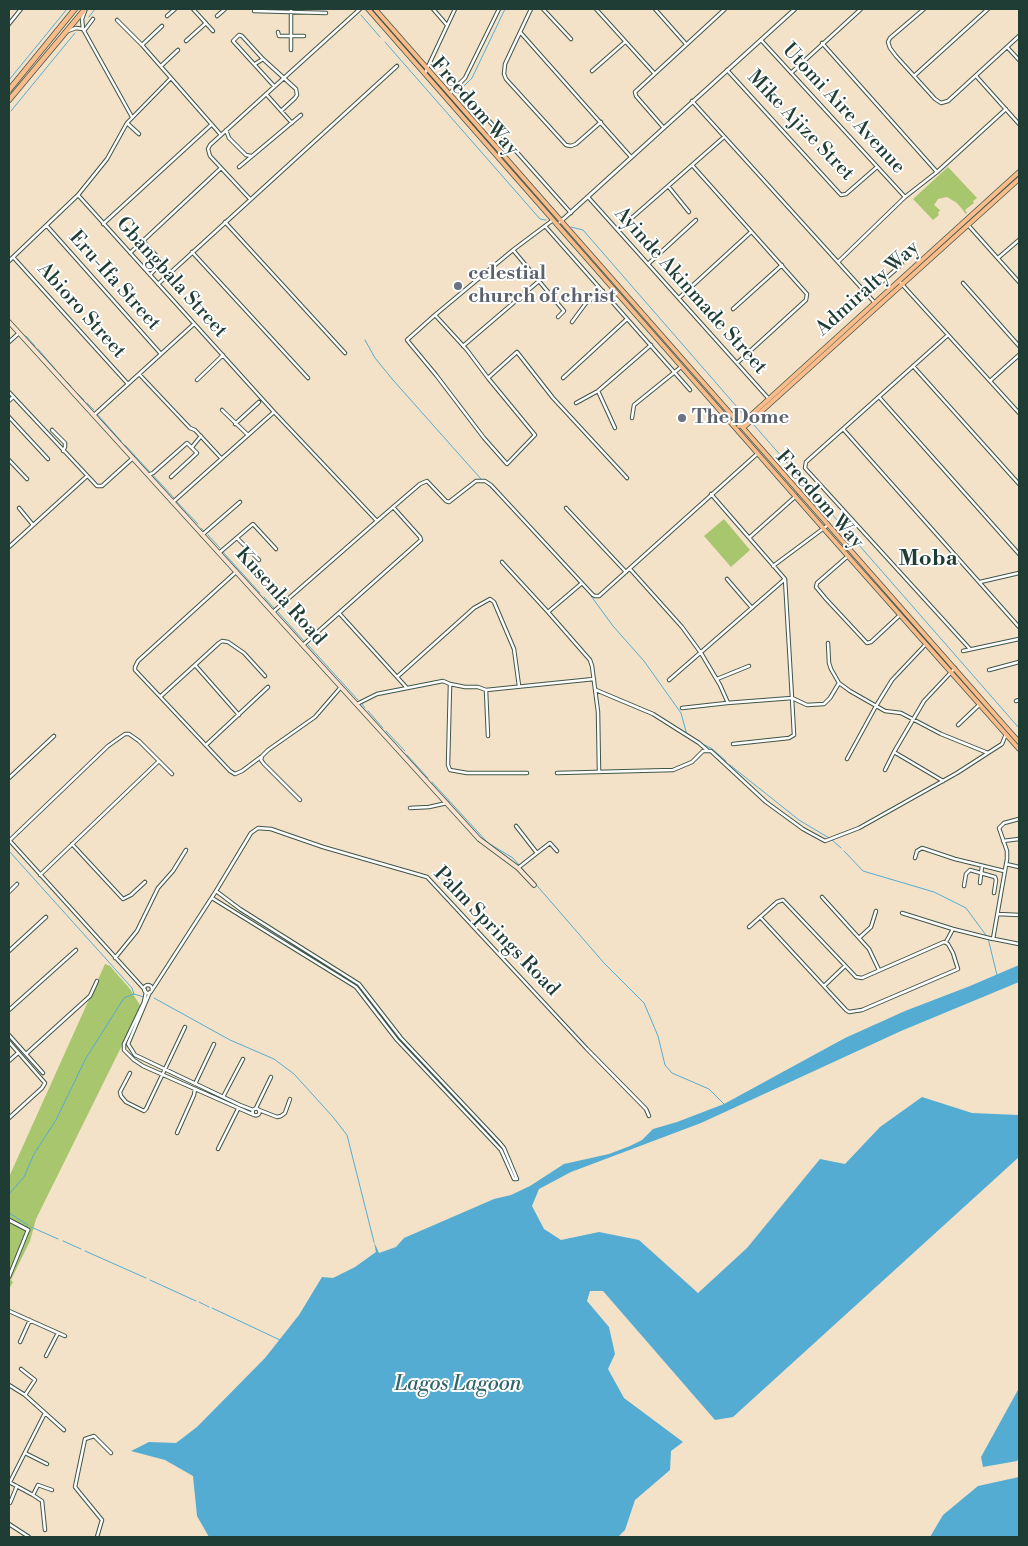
<!DOCTYPE html>
<html>
<head>
<meta charset="utf-8">
<style>
  body { margin:0 }
  #map { position:relative; width:1028px; height:1546px; overflow:hidden; background:#f3e2c7; font-family:"Libre Bodoni",serif }
  canvas { display:block }
  .frame { position:absolute; inset:0; border:10px solid #1f3d34; pointer-events:none }
</style>
</head>
<body>
<div id="map">
<canvas width="1028" height="1546"></canvas>
<div class="frame"></div>
</div>
<script>
const context = document.querySelector('canvas').getContext('2d');
context.lineJoin = 'round';
function paint(path, color) {
  context.fillStyle = color;
  context.fill(path, 'evenodd');
}
function shape(rows) {
  const path = new Path2D();
  for (const r of rows) {
    if (r.length === 3) {
      path.moveTo(r[0] + r[2], r[1]);
      path.arc(r[0], r[1], r[2], 0, 2 * Math.PI);
      continue;
    }
    path.moveTo(r[0], r[1]);
    for (let i = 2; i < r.length; i += 2) path.lineTo(r[i], r[i + 1]);
  }
  return path;
}
function trace(path, color, width, dash) {
  context.strokeStyle = color;
  context.lineWidth = width;
  context.lineCap = dash ? 'butt' : 'round';
  context.setLineDash(dash || []);
  context.stroke(path);
}
function write(font, color, halo, rows, align = 'center') {
  context.font = font + ' "Libre Bodoni",serif';
  context.lineWidth = 4;
  context.setLineDash([]);
  context.textBaseline = 'middle';
  context.strokeStyle = halo;
  context.fillStyle = color;
  for (const [text, x, y, turn = 0] of rows) {
    context.save();
    context.translate(x, y);
    context.rotate((+turn || 0) * Math.PI / 180);
    context.textAlign = isNaN(turn) ? turn : align;
    if (halo) context.strokeText(text, 0, 0);
    context.fillText(text, 0, 0);
    context.restore();
  }
}
paint(shape([
  [948,167,977,198,973,201,974,203,965,210,967,213,966,214,957,203,947,197,938,199,934,205,940,210,938,213,939,215,933,220,913,199],
  [724,519,750,550,731,567,704,536],
  [105,964,110,966,130,989,141,1007,36,1219,30,1241,11,1280,13,1282,9,1289,9,1177]
]), '#a7c66d');
paint(shape([
  [1019,965,1019,982,901,1031,701,1123,571,1172,539,1189,532,1206,544,1229,561,1240,599,1232,639,1240,698,1293,747,1248,820,1159,845,1164,880,1127,922,1097,972,1113,1019,1115,1019,1157,733,1417,715,1420,603,1291,590,1291,587,1301,609,1327,615,1354,608,1369,624,1398,683,1442,671,1451,670,1470,635,1500,625,1530,618,1537,209,1537,197,1516,193,1476,165,1460,131,1451,149,1442,176,1443,197,1427,265,1358,299,1315,322,1277,333,1278,355,1267,376,1252,374,1242,379,1253,396,1247,404,1238,494,1199,511,1195,530,1186,564,1164,609,1154,630,1146,642,1140,653,1129,677,1122,724,1104,845,1038,905,1011,970,986],
  [1019,1388,1019,1458,1017,1461,983,1467,981,1457],
  [1019,1477,1019,1537,930,1537,943,1515,978,1486]
]), '#55acd2');
trace(shape([
  [361,15,380,37],
  [89,17,95,9],
  [385,42,540,219,546,220],
  [9,80,67,9],
  [463,87,472,78,505,9],
  [11,111,75,33],
  [571,227,583,230,744,415],
  [26,336,35,346],
  [365,340,375,358,393,380,481,479],
  [38,349,56,370],
  [60,374,62,377],
  [67,382,71,386],
  [77,393,84,400],
  [87,403,94,410],
  [97,414,121,441],
  [754,425,1019,728],
  [125,445,174,498],
  [486,483,501,498],
  [177,502,198,524],
  [201,528,205,532],
  [208,535,220,548],
  [223,552,260,593],
  [560,562,588,592],
  [591,596,613,626,644,661,681,713,687,735],
  [264,597,274,608],
  [278,612,304,641],
  [308,645,358,700],
  [362,704,365,708],
  [368,711,383,728],
  [386,731,405,751],
  [700,743,711,748,726,761],
  [407,755,428,778],
  [730,765,799,820,829,838],
  [432,782,488,843,513,858,604,963,644,1003,658,1036,665,1065,672,1073,709,1089,724,1104],
  [832,840,841,848],
  [9,851,107,960,132,988,134,994,144,997],
  [844,851,863,871,934,892,966,908,988,938,997,975],
  [154,998,230,1040,274,1059,294,1074,333,1117,347,1135,374,1242],
  [9,1194,24,1177,34,1154,56,1120,86,1058,124,998,134,994],
  [9,1213,28,1225],
  [31,1227,58,1239],
  [63,1241,81,1249],
  [85,1251,146,1278],
  [150,1280,196,1301],
  [199,1302,209,1307],
  [212,1308,280,1340]
]), '#55acd2', 1);
const minor = shape([
  [193,9,213,31],
  [291,9,291,50],
  [433,9,447,25],
  [531,9,505,64,504,74,506,79,566,145,571,146,576,144,601,122],
  [543,9,571,39],
  [596,9,654,73],
  [655,9,686,44],
  [924,9,890,38,888,42,890,48,896,56,935,99,941,103,948,101,1019,36],
  [85,11,82,19,83,29,132,117],
  [254,11,326,13],
  [167,16,175,9],
  [217,16,225,9],
  [117,20,142,45,221,135],
  [9,24,21,9],
  [68,31,76,28,83,29],
  [84,31,93,19],
  [278,32,279,36,304,36],
  [520,32,631,157],
  [761,40,905,197],
  [186,41,206,23],
  [822,43,937,172],
  [142,45,162,26],
  [1007,47,1019,60],
  [255,64,263,59],
  [161,66,178,50],
  [727,70,841,195,846,194,877,167],
  [592,71,625,42],
  [425,73,455,9],
  [791,73,861,9],
  [914,76,988,9],
  [976,76,1019,124],
  [274,86,233,41,239,35,242,36,263,59,296,89,297,95,295,98,281,111],
  [458,86,571,213],
  [450,93,465,78,499,9],
  [266,94,292,123],
  [692,101,875,303],
  [127,123,139,134],
  [663,127,636,96,635,92,725,9],
  [226,130,229,138,246,155,251,156],
  [692,165,807,294,806,300,737,363],
  [239,167,301,115],
  [668,186,689,212],
  [78,195,274,412,173,502],
  [588,197,769,399],
  [250,199,210,156,208,149,210,145,360,9],
  [225,222,345,353],
  [103,224,211,125],
  [968,225,1019,282],
  [47,226,161,354],
  [545,226,690,390],
  [618,230,724,137],
  [144,242,162,262,150,275],
  [513,250,564,311,558,317],
  [192,252,308,378],
  [130,253,221,168],
  [13,257,128,384],
  [998,258,1019,240],
  [9,261,78,195,107,159,127,123,171,78],
  [838,262,905,197,937,172,1006,109],
  [648,264,696,220],
  [899,281,1019,413],
  [963,283,1019,346],
  [158,284,397,66],
  [867,295,902,264],
  [679,298,751,232],
  [733,309,782,265],
  [435,315,467,350,488,378,535,435,507,464,484,438,436,375,407,340,435,315,513,250,553,220],
  [572,322,586,303,603,291],
  [948,335,806,462,805,468,970,649],
  [9,342,19,333],
  [463,346,539,281],
  [913,366,1019,484],
  [139,374,190,428,195,430,221,458],
  [488,378,517,352,553,398,627,478],
  [563,378,627,319],
  [197,380,223,355],
  [990,381,1019,355],
  [598,391,615,428],
  [9,392,97,486,102,486,133,458],
  [879,397,1019,554],
  [9,401,13,397],
  [576,403,598,391,651,345],
  [222,410,248,435],
  [274,412,377,521],
  [94,415,194,324],
  [9,417,48,459],
  [632,418,634,405,681,367],
  [235,424,259,402],
  [843,429,1019,627],
  [52,430,65,443,65,447,63,451],
  [192,447,201,436],
  [9,460,27,479],
  [148,475,153,473,187,443,197,453,171,477],
  [711,494,785,579],
  [19,508,33,525],
  [566,508,626,572],
  [202,535,240,502],
  [750,537,796,496],
  [237,538,259,560],
  [9,547,86,477],
  [219,553,253,524,276,549],
  [848,556,817,583,816,587,826,599,867,643,871,642,900,615],
  [502,562,548,612,590,660,592,666,598,712,599,771],
  [773,566,828,525],
  [630,569,682,627,701,653,720,685,728,703],
  [236,572,138,661,135,667,135,670,230,771,235,774,242,771,262,756],
  [727,579,752,608],
  [980,582,1019,573],
  [273,612,377,521,420,484,427,481,446,501,449,502,476,481,485,481,491,485,593,595,595,596,599,596,757,454],
  [548,612,582,583],
  [339,613,407,688],
  [828,643,829,663,831,669,839,683,850,691,885,711,901,713,941,734,988,753],
  [303,645,421,540,420,537,393,507],
  [963,651,1019,639],
  [195,665,219,643,222,641,228,642,244,653,265,676],
  [989,670,1019,662],
  [397,677,474,608,490,599,494,602,514,649,519,686],
  [717,679,749,666],
  [669,680,785,579],
  [450,685,448,765,450,770,467,773,527,773],
  [486,690,488,736],
  [596,690,653,714,699,743,707,750],
  [161,696,195,665,239,715],
  [1016,701,1019,700],
  [357,704,377,694,443,681,450,684,465,687,478,687,486,690,594,679],
  [682,708,727,703,792,698,785,579],
  [958,725,979,705],
  [733,744,789,738,794,735,792,698,807,705,824,704,830,698,839,683],
  [206,745,268,687],
  [847,759,876,706,892,680,926,644],
  [885,770,894,752],
  [557,773,673,770,692,762,703,751,711,751,766,802,803,829,825,841,859,828,957,773,1002,744,1006,734],
  [9,778,54,736],
  [943,781,894,752,924,701,955,668],
  [300,800,264,764,261,760,262,756,268,750,315,717,341,687],
  [410,808,429,807,447,803],
  [516,826,537,853,518,868],
  [9,841,108,746,125,734,129,734,139,741,172,774],
  [10,841,145,990],
  [1003,841,1019,839],
  [72,844,123,899,131,895,145,882],
  [537,853,550,843,557,851],
  [915,858,917,851,922,848,955,859,1004,871],
  [1006,864,1019,867],
  [40,875,159,761],
  [980,883,982,866],
  [964,886,966,874,970,870,995,877,996,880,994,893],
  [9,892,17,884],
  [822,897,869,949,879,970],
  [212,898,356,987,397,1040,501,1150,514,1179,517,1179,504,1148,499,1142,401,1038,359,984,240,909,216,891],
  [902,913,953,929],
  [998,914,1019,915],
  [749,927,777,902,783,900,856,977,862,978,944,942,948,944,953,953,958,969,862,1010,849,1012,846,1010,760,917],
  [859,938,871,927,876,911],
  [994,939,1019,944],
  [946,942,953,929,993,939,1007,859,1007,851,999,828,1004,823,1019,819],
  [9,951,46,917],
  [115,958,137,931,158,888,173,871,186,850],
  [148,989,4],
  [824,986,845,966],
  [152,990,216,891,251,833,258,828,271,829,323,847,427,877,587,1049,646,1109,649,1116],
  [146,992,144,1002,124,1044,124,1050,134,1060,143,1066,254,1115],
  [150,992,128,1044,135,1055,240,1105,253,1110],
  [9,1010,76,950],
  [9,1035,43,1073],
  [9,1042,45,1083,42,1088,9,1118],
  [26,1054,90,996,97,981],
  [9,1061,18,1053],
  [130,1073,120,1092,121,1096,126,1102,144,1111,146,1109,185,1027],
  [195,1084,214,1044],
  [223,1097,243,1059],
  [256,1108,271,1077],
  [256,1112,3.5],
  [259,1110,277,1117,281,1116,285,1113,290,1099],
  [177,1133,194,1095,195,1089],
  [218,1149,238,1109],
  [9,1277,28,1230],
  [9,1311,65,1336],
  [20,1342,30,1320],
  [46,1356,58,1333],
  [21,1369,35,1380,25,1395],
  [9,1385,25,1395,64,1430],
  [25,1453,47,1464],
  [9,1482,33,1495,38,1485,52,1490],
  [10,1482,45,1413],
  [33,1495,42,1501,45,1530],
  [10,1503,17,1486],
  [9,1524,29,1537],
  [97,1537,102,1520,75,1487,85,1439,94,1436,111,1453]
]);
const tertiary = shape([
  [560,222,795,9],
  [9,1220,28,1230]
]);
const secondary = shape([
  [9,322,479,839,518,868,534,885]
]);
const primary = shape([
  [368,9,823,528,1019,749],
  [375,9,1019,742],
  [739,426,1019,172],
  [743,428,1019,179]
]);
const trunk = shape([
  [9,90,75,9],
  [9,100,85,9]
]);
trace(minor, '#3f564a', 4.5);
trace(tertiary, '#3f564a', 5);
trace(secondary, '#3f564a', 5.5);
trace(primary, '#3f564a', 5.5);
trace(trunk, '#3f564a', 6);
trace(minor, '#fff', 2.5);
trace(tertiary, '#fff', 3);
trace(secondary, '#fde4d1', 4);
trace(primary, '#fabc8b', 4);
trace(trunk, '#fabc8b', 4.5);
for (const [x, y, r, color] of [
  [458,286,5,"#6b7280"],
  [682,418,5,"#6b7280"]
]) {
  const dot = new Path2D();
  dot.arc(x, y, r, 0, 2 * Math.PI);
  context.fillStyle = color;
  context.fill(dot);
  trace(dot, '#fff', 2);
}
write('20px', '#1f3d34', '#fff', [
  ["Freedom Way",474,107,49],
  ["Utomi Aire Avenue",843,109,47],
  ["Mike Ajize Stret",800,126,46],
  ["Gbangbala Street",171,278,48],
  ["Eru-Ifa Street",114,281,48],
  ["Admiralty Way",868,289,-42],
  ["Ayinde Akinmade Street",690,291,48],
  ["Abioro Street",81,311,48],
  ["Freedom Way",819,500,49],
  ["Kusenla Road",280,597,48],
  ["Palm Springs Road",496,932,46]
]);
write('bold 20px', '#5b616d', '#fff', [
  ["celestial",468,274],
  ["church of christ",468,297],
  ["The Dome",692,418]
], 'left');
write('italic 21px', '#32646b', '#fff', [
  ["Lagos Lagoon",458,1385]
]);
write('bold 22px', '#1f3d34', '#fff', [
  ["Moba",928,560]
]);
</script>
</body>
</html>
